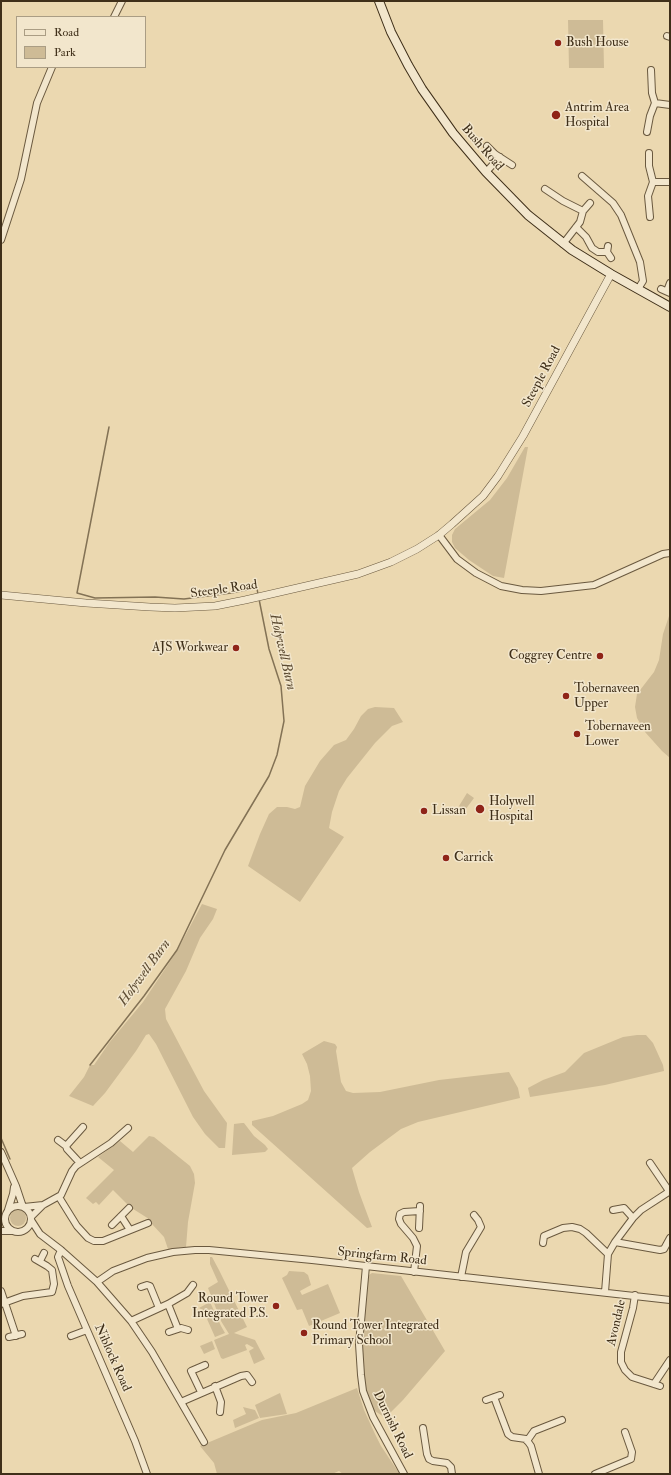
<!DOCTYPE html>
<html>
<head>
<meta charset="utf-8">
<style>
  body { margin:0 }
  #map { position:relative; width:671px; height:1475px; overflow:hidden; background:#ebd8b0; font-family:"IM FELL Double Pica",serif }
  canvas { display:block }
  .frame { position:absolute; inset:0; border:2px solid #3f2f19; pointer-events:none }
  .legend { position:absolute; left:16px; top:16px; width:130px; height:52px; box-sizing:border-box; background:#f2e6cc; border:1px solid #aa9d84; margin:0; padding:5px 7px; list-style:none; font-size:12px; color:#3f2f19 }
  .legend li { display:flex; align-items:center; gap:8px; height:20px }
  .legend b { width:20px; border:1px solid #aa9d84 }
</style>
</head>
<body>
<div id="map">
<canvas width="671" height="1475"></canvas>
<div class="frame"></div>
<ul class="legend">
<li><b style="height:5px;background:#f2e6cc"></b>Road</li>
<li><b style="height:11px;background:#cebb96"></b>Park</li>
</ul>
</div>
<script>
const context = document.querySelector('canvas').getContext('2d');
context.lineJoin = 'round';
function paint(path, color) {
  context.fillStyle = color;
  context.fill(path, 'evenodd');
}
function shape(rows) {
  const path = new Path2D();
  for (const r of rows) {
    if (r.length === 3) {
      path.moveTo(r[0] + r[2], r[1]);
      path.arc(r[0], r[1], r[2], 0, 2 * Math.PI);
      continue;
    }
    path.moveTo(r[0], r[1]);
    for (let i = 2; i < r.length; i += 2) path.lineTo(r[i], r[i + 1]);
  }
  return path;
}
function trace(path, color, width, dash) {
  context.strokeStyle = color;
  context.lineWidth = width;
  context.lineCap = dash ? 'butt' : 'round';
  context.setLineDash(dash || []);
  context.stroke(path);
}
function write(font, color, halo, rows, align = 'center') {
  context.font = font + ' "IM FELL Double Pica",serif';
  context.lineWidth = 3;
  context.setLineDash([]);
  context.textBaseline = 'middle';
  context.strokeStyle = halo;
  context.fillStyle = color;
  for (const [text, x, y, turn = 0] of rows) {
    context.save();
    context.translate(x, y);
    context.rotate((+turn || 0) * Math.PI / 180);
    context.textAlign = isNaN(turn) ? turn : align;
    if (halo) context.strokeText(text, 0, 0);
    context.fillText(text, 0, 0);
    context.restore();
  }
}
paint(shape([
  [568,20,603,20,604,68,569,68],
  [525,447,528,447,504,578,493,576,469,560,455,548,452,542,452,535,455,529,490,500,507,478],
  [670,613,670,758,662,751,645,732,637,718,635,707,637,694,654,672,659,660,663,634],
  [375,707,394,708,403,722,392,726,375,743,347,778,339,791,332,812,329,828,344,837,300,902,248,866,260,834,269,814,277,807,287,807,295,809,300,807,305,786,320,761,334,745,346,740,354,729,361,716,368,709],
  [467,793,474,798,465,810,459,806],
  [202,904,217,909,213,919,200,938,186,971,165,1009,166,1019,187,1059,204,1091,227,1123,225,1148,219,1148,205,1134,193,1117,156,1044,149,1034,146,1035,136,1051,105,1093,93,1106,69,1096,84,1077,90,1065,94,1065,109,1043,143,1002,177,951],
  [637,1035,646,1035,653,1043,663,1065,664,1071,605,1085,530,1097,528,1088,543,1080,565,1072,584,1053,623,1037],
  [324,1041,335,1044,337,1047,336,1051,341,1082,346,1091,353,1093,380,1092,439,1080,509,1072,518,1088,520,1098,418,1122,401,1129,370,1152,352,1168,359,1192,372,1227,367,1228,252,1125,252,1121,273,1116,302,1104,308,1100,311,1091,310,1076,307,1064,302,1054],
  [242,1123,244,1123,254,1136,265,1145,268,1149,265,1152,232,1155,234,1124],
  [149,1136,154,1137,190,1166,194,1174,195,1183,188,1222,186,1247,168,1249,164,1237,151,1223,149,1219,130,1207,113,1190,99,1205,96,1202,93,1204,86,1198,114,1170,98,1157,120,1141,133,1152],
  [18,1218,8],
  [210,1257,212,1257,219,1270,247,1327,234,1333,255,1340,265,1359,254,1364,249,1351,254,1348,247,1344,245,1345,247,1350,223,1359,221,1358,214,1340,229,1334,221,1321,208,1288,218,1282,210,1264],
  [289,1271,304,1272,308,1275,311,1285,300,1291,302,1295,328,1284,340,1313,309,1326,302,1309,297,1310,282,1278,287,1275],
  [372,1273,401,1276,445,1351,403,1400,388,1415,384,1417,372,1409,365,1389,362,1360,367,1279,369,1275],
  [210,1302,221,1326,225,1333,215,1337,203,1310,199,1308],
  [212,1341,215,1349,204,1354,200,1346],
  [357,1388,364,1410,375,1434,381,1446,399,1473,397,1474,343,1474,339,1471,332,1474,217,1474,214,1463,200,1446,262,1420,296,1413],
  [280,1393,287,1414,260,1418,255,1405],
  [243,1407,255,1410,259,1418,235,1428,233,1420,246,1414]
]), '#cebb96');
trace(shape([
  [109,427,77,593,95,598,155,597,184,599,231,593,257,588,258,595],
  [90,1065,144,996,177,950,225,850,269,776,277,755,284,721,281,686,269,649,259,599],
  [1,1138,10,1159]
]), '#837255', 1.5);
const minor = shape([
  [114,17,122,1],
  [667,36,670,37],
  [655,103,670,105],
  [647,132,650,116,655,103,652,93,651,70],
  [487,146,495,154,512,165],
  [649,153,649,166,653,182,648,196,650,217],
  [486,172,500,157],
  [582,176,613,203,621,215,640,262,643,281,638,289],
  [653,182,670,182],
  [545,189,563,201,583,211],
  [576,227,586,237,592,248,598,252,607,252],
  [1,240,21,179,37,103,52,67],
  [563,244,580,222,583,211,590,203],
  [608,246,607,252,611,258],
  [661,289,670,293],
  [667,291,670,283],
  [439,535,457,559,476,573,501,586,522,590,541,591,594,585,663,554,670,553],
  [58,1140,66,1146],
  [1,1152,16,1186,23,1207],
  [80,1163,67,1149,66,1146,83,1127],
  [650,1163,669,1191],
  [59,1197,77,1226,88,1238,94,1241,103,1241,148,1223],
  [18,1219,13],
  [24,1207,43,1205],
  [8,1210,13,1194,14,1187],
  [613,1210,624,1208,633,1218],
  [121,1216,130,1230],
  [31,1217,43,1205,61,1195,72,1171,76,1166,111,1143,128,1128],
  [31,1220,40,1234,61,1250,97,1282,131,1321,152,1352,204,1442],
  [112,1225,129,1208],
  [419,1228,420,1206],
  [1,1231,13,1231],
  [615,1242,660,1250,664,1249,670,1238],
  [543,1243,544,1236,563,1228,572,1227,580,1229,586,1233,608,1254],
  [61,1250,58,1257,68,1286,135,1441,147,1474],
  [40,1261,44,1253],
  [366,1266,359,1344,361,1375,363,1391,373,1417,404,1474],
  [414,1272,417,1246,413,1238,401,1224,399,1219,400,1214,404,1212,420,1211],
  [461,1277,466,1252,481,1227,478,1220,474,1215],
  [97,1282,113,1271,147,1258,173,1252,195,1250,209,1250,312,1260,670,1300],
  [141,1287,147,1285,150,1286,159,1308],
  [1,1291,16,1336],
  [605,1292,608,1254,615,1242,633,1218,641,1210,670,1191],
  [635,1295,633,1308,621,1352,621,1362,625,1370,632,1377,660,1386],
  [1,1304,23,1296,52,1292,54,1284,52,1270,47,1266,35,1259],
  [168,1304,178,1329],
  [131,1321,168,1304,187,1293,193,1285],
  [169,1332,181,1328,188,1330],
  [71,1336,87,1330],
  [9,1337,22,1334],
  [654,1384,670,1360],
  [215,1386,221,1402,220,1412],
  [201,1392,191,1371,205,1365],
  [494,1397,508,1434,512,1437,526,1439,531,1446,539,1474],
  [486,1400,500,1395],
  [181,1402,241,1376,247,1375,252,1382],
  [423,1428,427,1454,429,1459,433,1461,447,1463,451,1467,452,1474],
  [527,1441,534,1431,562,1420],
  [595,1474,631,1459,632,1452,625,1432]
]);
const tertiary = shape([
  [1,595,86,603,150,607,175,608,215,606,245,600,358,574,391,562,417,549,439,535,452,524,483,496,498,476,523,436,611,274]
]);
const secondary = shape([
  [379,1,391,32,408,65,422,89,453,133,486,172,528,215,572,250,611,274,670,307]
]);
trace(minor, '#6a593f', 8);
trace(tertiary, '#6a593f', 8);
trace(secondary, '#3f2f19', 10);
trace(minor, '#f2e6cc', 6);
trace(tertiary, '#f2e6cc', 7);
trace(secondary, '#f2e6cc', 8);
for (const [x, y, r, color] of [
  [558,43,4,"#8f2418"],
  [556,115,5,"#8f2418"],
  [236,648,4,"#8f2418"],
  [600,656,4,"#8f2418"],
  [566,696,4,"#8f2418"],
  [577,734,4,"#8f2418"],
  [480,809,5,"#8f2418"],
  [424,811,4,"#8f2418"],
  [446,858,4,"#8f2418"],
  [276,1306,4,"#8f2418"],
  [304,1333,4,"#8f2418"]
]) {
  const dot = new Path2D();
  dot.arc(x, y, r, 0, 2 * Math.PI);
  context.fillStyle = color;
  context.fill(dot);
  trace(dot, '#f2e6cc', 1.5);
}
write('13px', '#3f2f19', '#f2e6cc', [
  ["Bush House",566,43],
  ["Antrim Area",565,108],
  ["Hospital",565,123],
  ["AJS Workwear",228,648,"right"],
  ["Coggrey Centre",592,656,"right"],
  ["Tobernaveen",574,689],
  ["Upper",574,704],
  ["Tobernaveen",585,727],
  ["Lower",585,742],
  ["Holywell",489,802],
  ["Hospital",489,817],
  ["Lissan",432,811],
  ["Carrick",454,858],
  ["Round Tower",268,1299,"right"],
  ["Integrated P.S.",268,1314,"right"],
  ["Round Tower Integrated",312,1326],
  ["Primary School",312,1341]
], 'left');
write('13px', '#3f2f19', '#f2e6cc', [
  ["Bush Road",482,148,49],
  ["Steeple Road",542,377,-62],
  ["Steeple Road",224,590,-8],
  ["Springfarm Road",382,1257,6],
  ["Avondale",617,1323,-77],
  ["Niblock Road",112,1358,66],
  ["Durnish Road",392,1425,64]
]);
write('italic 14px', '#5c4b32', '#f2e6cc', [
  ["Holywell Burn",282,652,77],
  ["Holywell Burn",145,973,-54]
]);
</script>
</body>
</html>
